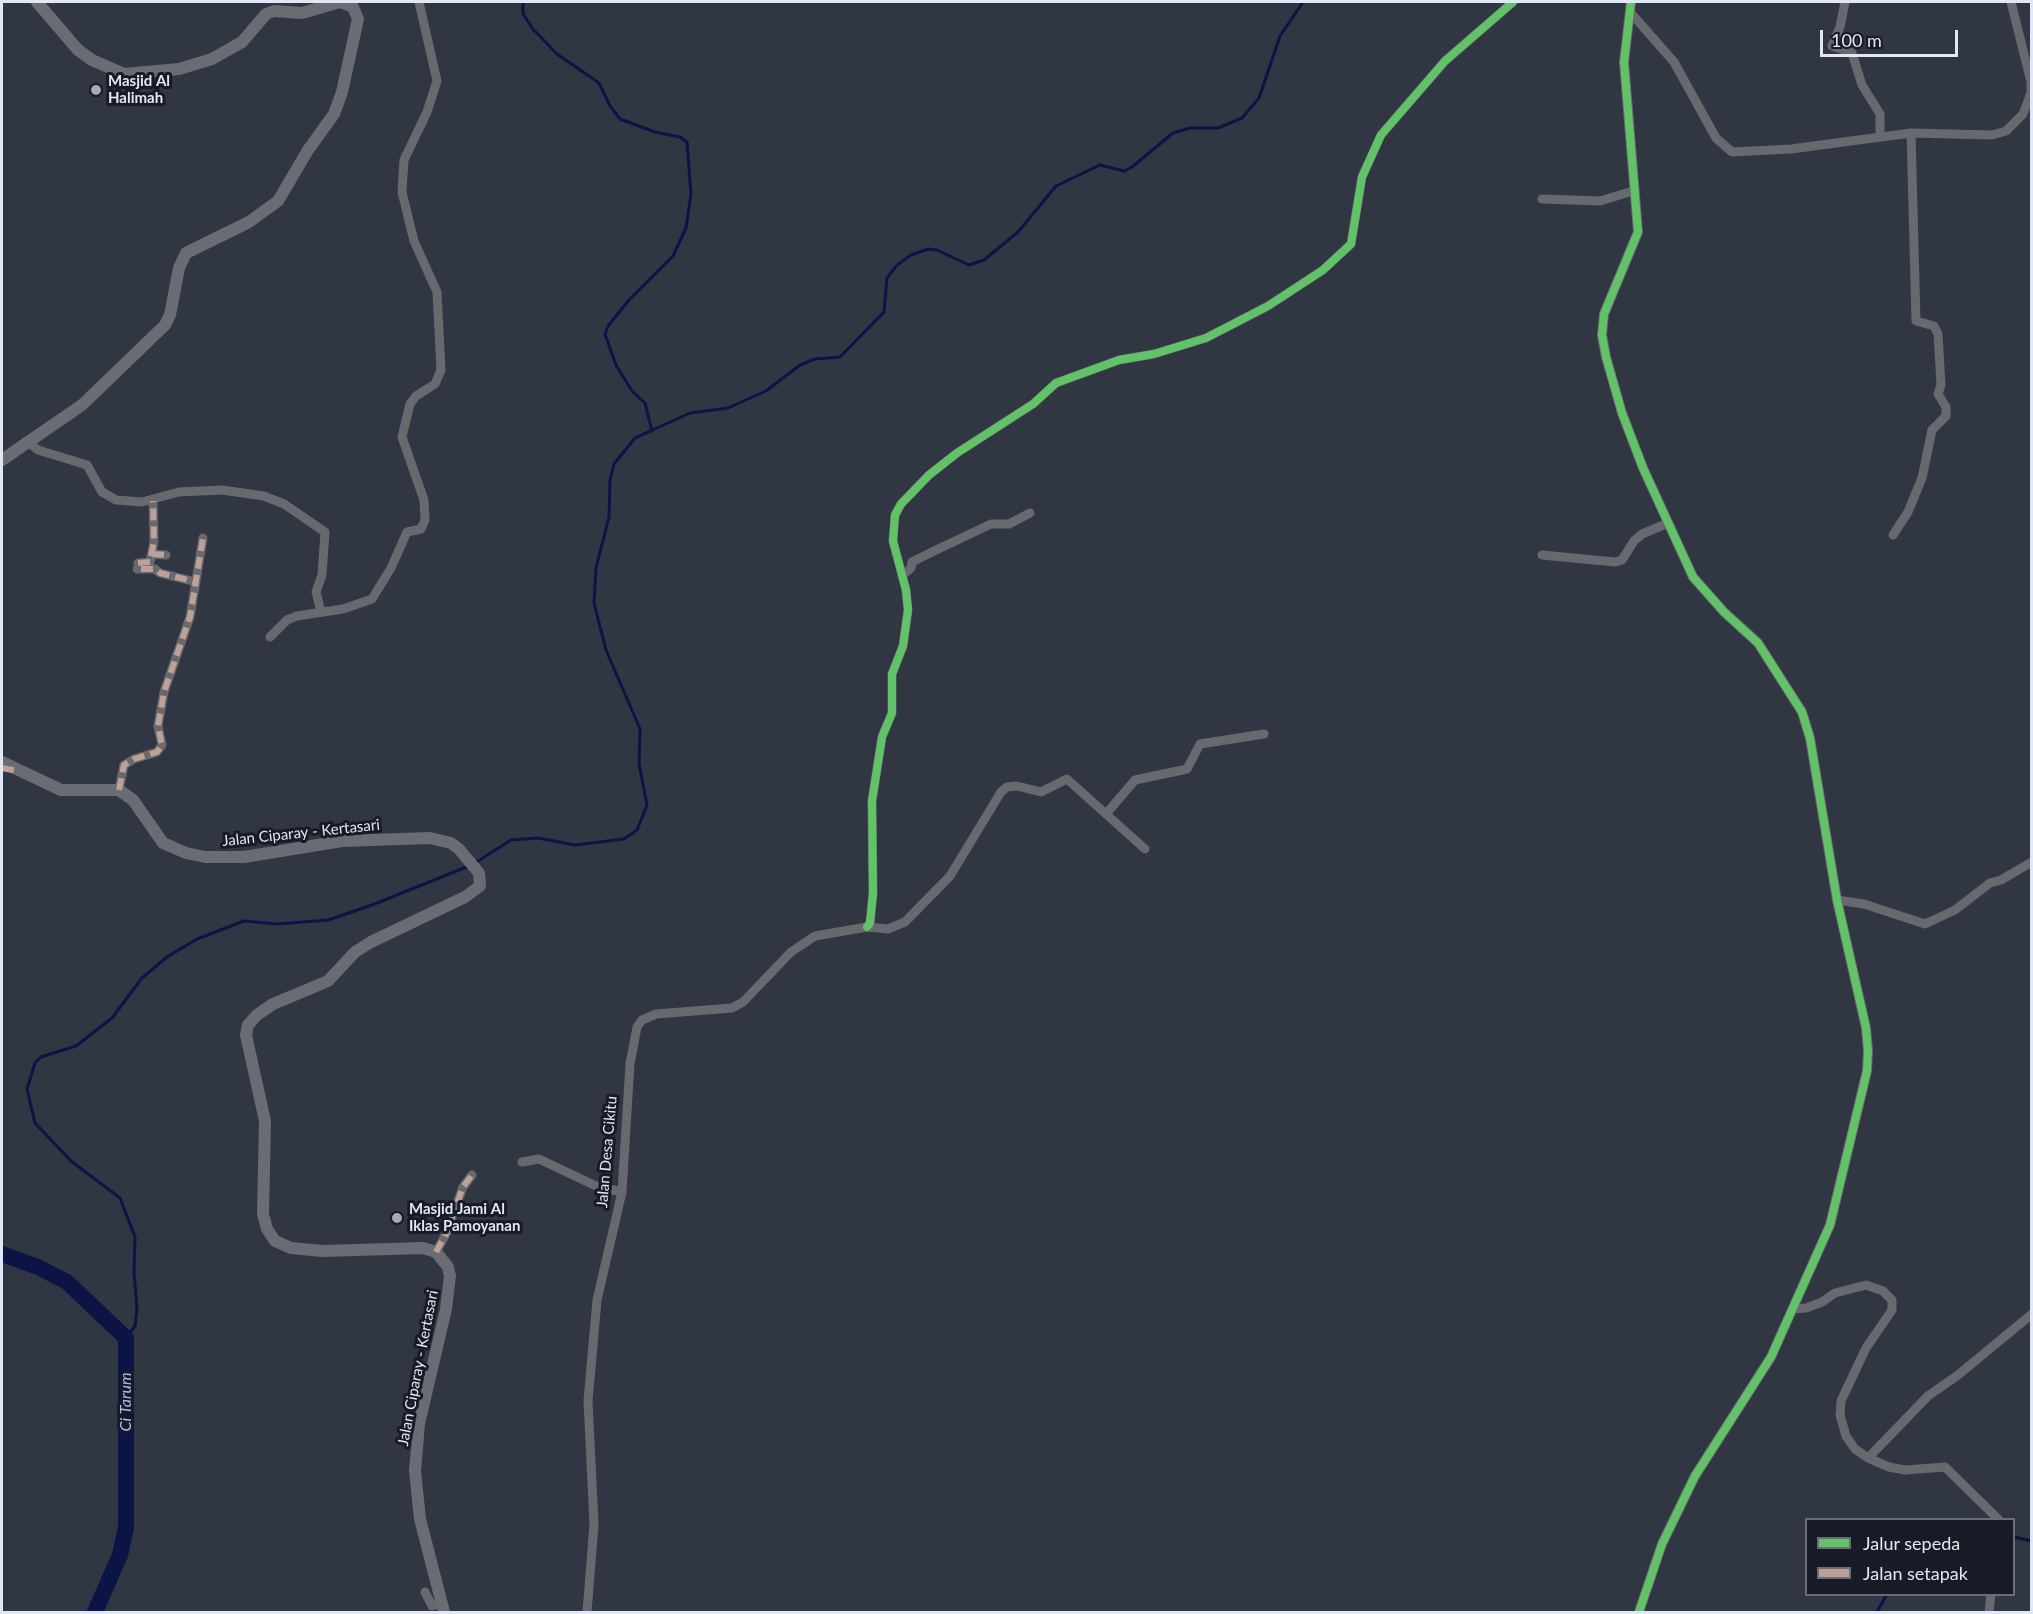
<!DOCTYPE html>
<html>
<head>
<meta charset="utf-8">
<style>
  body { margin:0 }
  #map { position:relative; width:2033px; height:1614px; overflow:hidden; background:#313643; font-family:Lato,sans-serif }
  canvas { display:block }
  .frame { position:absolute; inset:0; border:3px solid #e1e7f6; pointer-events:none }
  .legend { position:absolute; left:1805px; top:1518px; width:210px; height:78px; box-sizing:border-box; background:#161b25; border:2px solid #676d79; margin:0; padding:8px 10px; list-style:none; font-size:18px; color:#e1e7f6 }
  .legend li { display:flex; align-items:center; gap:12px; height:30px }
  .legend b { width:30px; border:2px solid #676d79 }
  .scale { position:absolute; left:1820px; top:30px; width:138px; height:27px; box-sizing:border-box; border:3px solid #e1e7f6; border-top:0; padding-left:8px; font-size:18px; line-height:21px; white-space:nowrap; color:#e1e7f6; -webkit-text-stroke:4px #161b25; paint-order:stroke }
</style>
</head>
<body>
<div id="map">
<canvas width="2033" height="1614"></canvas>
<div class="frame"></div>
<ul class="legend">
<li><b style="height:8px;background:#61c268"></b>Jalur sepeda</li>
<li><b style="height:8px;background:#bda197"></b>Jalan setapak</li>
</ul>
<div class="scale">100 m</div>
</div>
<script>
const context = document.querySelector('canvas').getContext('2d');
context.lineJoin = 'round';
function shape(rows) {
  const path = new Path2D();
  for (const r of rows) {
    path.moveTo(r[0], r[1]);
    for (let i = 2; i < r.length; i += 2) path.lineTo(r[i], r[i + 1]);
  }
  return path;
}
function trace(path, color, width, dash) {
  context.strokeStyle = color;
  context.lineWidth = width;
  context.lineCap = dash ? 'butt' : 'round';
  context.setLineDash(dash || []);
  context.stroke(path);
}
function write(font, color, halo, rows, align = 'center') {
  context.font = font + ' Lato,sans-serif';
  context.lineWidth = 6;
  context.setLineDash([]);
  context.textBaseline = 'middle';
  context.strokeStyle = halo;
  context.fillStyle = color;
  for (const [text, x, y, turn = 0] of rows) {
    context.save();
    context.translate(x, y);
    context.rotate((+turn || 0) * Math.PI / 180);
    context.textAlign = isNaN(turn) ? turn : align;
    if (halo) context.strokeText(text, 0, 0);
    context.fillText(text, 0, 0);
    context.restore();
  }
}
trace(shape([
  [523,2,523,14,533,29,557,54,599,83,610,106,620,119,655,132,680,137,687,142,691,194,686,228,673,256,629,300,608,326,605,334,616,365,632,391,645,403,652,431],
  [475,863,511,840,538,838,575,845,624,839,637,830,647,805,639,764,640,729,606,650,594,603,596,568,609,517,610,480,614,464,635,438,690,413,728,408,766,391,800,365,815,359,840,357,884,312,887,278,897,265,911,255,928,249,937,250,969,265,984,260,1018,232,1056,186,1100,165,1124,171,1132,167,1173,133,1190,128,1218,128,1242,118,1259,98,1280,36,1303,2],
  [126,1338,135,1326,137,1308,134,1272,135,1237,120,1198,71,1161,35,1123,27,1089,35,1063,41,1057,76,1046,112,1018,142,978,167,957,197,939,244,921,277,924,328,920,372,905,469,866],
  [2014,1537,2032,1541],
  [1877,1612,1887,1594]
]), '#0c1446', 3);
trace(shape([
  [2,1254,38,1267,67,1282,126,1338,126,1527,120,1555,95,1612]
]), '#0c1446', 16);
trace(shape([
  [1845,2,1840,27,1832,46,1852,53,1862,85,1880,114,1880,137],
  [1630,12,1674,62,1716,138,1732,152,1791,149,1911,133,1992,135,2006,131,2023,114,2031,93,2031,82,2011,2],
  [1542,199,1600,201,1633,191],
  [26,441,38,450,87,465,102,492,116,500,142,502,179,492,222,490,264,496,284,504,325,532,322,575,316,592,321,612],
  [1893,535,1908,512,1922,478,1932,430,1946,416,1946,407,1938,394,1941,385,1938,334,1934,326,1916,321,1911,133],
  [152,554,166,555],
  [1542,555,1615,562,1622,560,1634,541,1642,534,1668,523],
  [138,563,150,562,154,541,153,501],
  [137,569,155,569,160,573,196,582],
  [902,576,911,568,912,562,932,552,991,524,1009,524,1030,513],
  [270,637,287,620,297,616,343,609,372,599,391,568,407,532,421,529,425,520,424,500,402,437,410,404,416,396,435,384,441,370,437,292,414,241,402,192,404,160,427,112,437,81,419,2],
  [119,790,124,765,134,759,157,752,162,745,158,726,164,692,190,617,203,538],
  [1106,814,1135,780,1187,769,1200,744,1264,734],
  [1837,900,1864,904,1925,924,1955,910,1990,883,2001,880,2032,862],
  [867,927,870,923,873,893,872,801,882,737,892,713,892,674,903,646,908,610,906,590,893,541,895,515,901,504,929,475,957,453,1033,404,1056,383,1119,360,1154,354,1206,338,1268,306,1323,270,1351,244,1362,177,1381,135,1445,61,1513,2],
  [522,1162,539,1159,596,1186,622,1192],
  [436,1252,446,1234,463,1187,472,1175],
  [1792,1309,1806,1308,1822,1302,1835,1293,1866,1285,1883,1291,1892,1300,1892,1310,1866,1348,1841,1401,1840,1415,1846,1436,1855,1449,1868,1458,1889,1467,1905,1470,1945,1467,1999,1520],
  [1868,1458,1928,1396,1958,1375,2032,1314],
  [425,1592,432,1606,441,1603],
  [587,1612,594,1524,588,1401,597,1300,622,1192,630,1064,637,1027,642,1020,656,1014,732,1008,743,1002,791,952,815,936,867,927,888,929,905,922,950,876,1001,792,1007,787,1017,786,1041,792,1067,779,1145,849],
  [1989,1612,1991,1594]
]), '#67696e', 9);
trace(shape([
  [1631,2,1624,62,1638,232,1604,314,1602,335,1606,357,1622,413,1643,468,1693,577,1724,612,1758,643,1802,712,1810,738,1837,900,1866,1028,1868,1051,1867,1071,1830,1225,1771,1357,1695,1476,1662,1544,1639,1612]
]), '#67696e', 10);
trace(shape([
  [2,460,82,405,165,325,170,315,179,268,186,253,249,222,278,201,308,150,334,114,342,92,358,19,353,7,340,2,302,13,274,11,266,14,242,42,212,59,179,69,124,74,92,60,78,50,37,2],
  [2,762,61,790,119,790,133,800,163,843,186,853,205,857,244,857,342,841,430,838,451,843,459,849,479,873,480,886,465,897,371,942,355,952,328,981,273,1004,257,1015,248,1025,246,1035,265,1121,263,1214,267,1229,275,1241,291,1248,322,1251,423,1248,436,1252,448,1267,450,1276,446,1309,419,1424,415,1471,420,1519,444,1612]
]), '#686c73', 12);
trace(shape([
  [152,554,166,555],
  [138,563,150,562,154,541,153,501],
  [141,569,155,569,160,573,196,582],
  [2,768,18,771],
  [119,790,124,765,134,759,157,752,162,745,158,726,164,692,190,617,203,538],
  [436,1252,446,1234,463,1187,472,1175]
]), '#bda197', 6, [12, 6]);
trace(shape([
  [1631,2,1624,62,1638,232,1604,314,1602,335,1606,357,1622,413,1643,468,1693,577,1724,612,1758,643,1802,712,1810,738,1837,900,1866,1028,1868,1051,1867,1071,1830,1225,1771,1357,1695,1476,1662,1544,1639,1612],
  [867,927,870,923,873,893,872,801,882,737,892,713,892,674,903,646,908,610,906,590,893,541,895,515,901,504,929,475,957,453,1033,404,1056,383,1119,360,1154,354,1206,338,1268,306,1323,270,1351,244,1362,177,1381,135,1445,61,1513,2]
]), '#61c268', 8);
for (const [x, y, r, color] of [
  [96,90,6,"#a3a9b7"],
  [397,1218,6,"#a3a9b7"]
]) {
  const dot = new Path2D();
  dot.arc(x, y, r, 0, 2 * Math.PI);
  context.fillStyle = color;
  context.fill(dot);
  trace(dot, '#161b25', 2);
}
write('bold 15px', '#e1e7f6', '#161b25', [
  ["Masjid Al",108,81],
  ["Halimah",108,98],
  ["Masjid Jami Al",409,1209],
  ["Iklas Pamoyanan",409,1226]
], 'left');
write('15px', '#e1e7f6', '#161b25', [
  ["Jalan Ciparay - Kertasari",301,833,-6],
  ["Jalan Desa Cikitu",607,1152,-85],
  ["Jalan Ciparay - Kertasari",418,1368,-79]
]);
write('italic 16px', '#abbff3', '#161b25', [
  ["Ci Tarum",126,1402,-90]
]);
</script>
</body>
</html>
